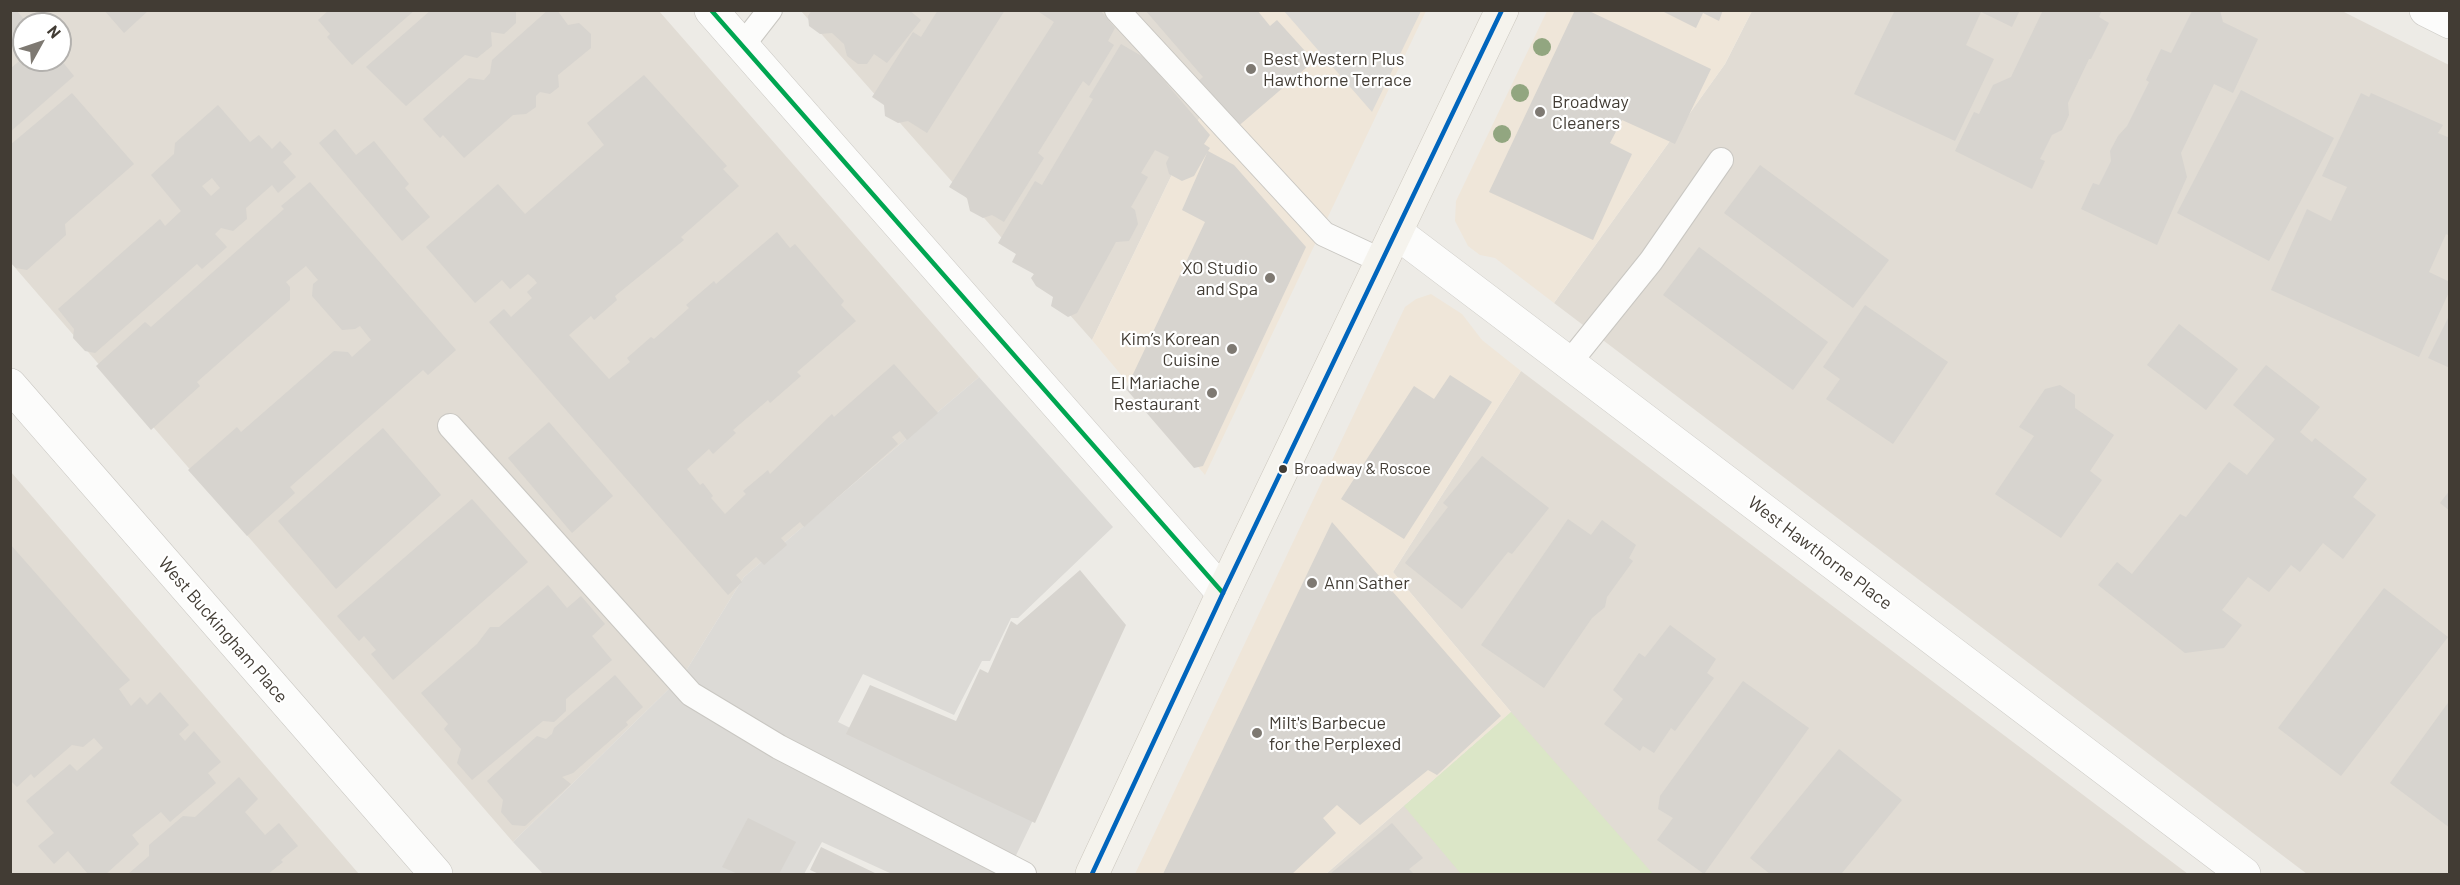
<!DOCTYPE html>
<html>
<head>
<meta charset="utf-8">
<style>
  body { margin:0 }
  #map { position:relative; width:2460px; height:885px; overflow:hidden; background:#edebe6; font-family:Barlow,sans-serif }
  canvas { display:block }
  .frame { position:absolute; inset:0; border:12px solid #423c34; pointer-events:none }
  .north { position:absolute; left:12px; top:12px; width:60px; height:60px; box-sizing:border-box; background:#fff; border:2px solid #b3b1ae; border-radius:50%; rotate:50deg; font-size:16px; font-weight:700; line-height:24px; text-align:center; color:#423c34 }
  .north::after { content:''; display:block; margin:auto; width:21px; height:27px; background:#7e7972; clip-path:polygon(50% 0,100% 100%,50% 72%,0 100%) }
</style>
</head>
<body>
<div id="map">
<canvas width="2460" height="885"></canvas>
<div class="frame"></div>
<div class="north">N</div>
</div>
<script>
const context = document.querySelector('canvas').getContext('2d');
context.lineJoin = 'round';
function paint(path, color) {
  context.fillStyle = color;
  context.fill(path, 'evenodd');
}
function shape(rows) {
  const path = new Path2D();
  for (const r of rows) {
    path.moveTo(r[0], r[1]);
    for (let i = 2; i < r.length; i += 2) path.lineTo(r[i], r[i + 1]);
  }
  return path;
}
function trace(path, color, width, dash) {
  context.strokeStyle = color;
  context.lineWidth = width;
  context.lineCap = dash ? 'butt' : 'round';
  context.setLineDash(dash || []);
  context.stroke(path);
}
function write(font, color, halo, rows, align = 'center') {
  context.font = font + ' Barlow,sans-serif';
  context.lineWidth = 4.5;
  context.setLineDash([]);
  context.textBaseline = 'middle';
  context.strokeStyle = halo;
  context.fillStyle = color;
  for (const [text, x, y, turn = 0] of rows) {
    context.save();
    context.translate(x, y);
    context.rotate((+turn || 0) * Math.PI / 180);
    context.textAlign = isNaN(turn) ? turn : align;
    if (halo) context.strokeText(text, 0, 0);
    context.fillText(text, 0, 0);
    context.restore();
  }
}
paint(shape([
  [10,11,659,11,979,377,744,577,684,674,513,842,11,263],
  [24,24,60,24,60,60,24,60],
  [801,11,1251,11,1092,340],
  [1752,11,2342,11,2449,65,2449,874,2307,874,1554,303,1725,64],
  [1521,371,2188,874,1326,874,1511,712,1393,572],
  [11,472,359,874,11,874]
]), '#e1dcd4');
paint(shape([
  [1251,11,1426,11,1205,475,1092,340],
  [1547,11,1752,11,1725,64,1554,303,1495,258,1480,255,1468,246,1455,221,1456,201],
  [1431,294,1462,314,1482,340,1521,371,1393,572,1511,712,1326,874,1135,874,1405,307,1416,299]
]), '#efe6d9');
paint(shape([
  [1511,712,1653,874,1461,874,1404,806]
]), '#dbe6c7');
paint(shape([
  [1284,11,1421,11,1372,112],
  [979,377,1113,527,1018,618,1011,618,990,661,982,661,954,715,863,674,838,722,1034,818,1007,874,892,874,822,842,804,874,543,874,513,842,684,674,744,577]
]), '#dcdad6');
paint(shape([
  [10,10,16,10,28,24,24,24,24,48,17,41,10,46],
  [104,10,149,10,124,33],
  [329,10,415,10,352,65,327,37,330,34,318,20],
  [431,10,516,10,516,23,504,34,491,32,492,46,477,58,465,55,406,106,366,67],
  [548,10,557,10,568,25,579,23,591,34,591,48,558,75,559,87,550,94,540,92,536,96,536,107,526,114,513,115,464,158,443,135,440,138,423,119,469,78,484,80,490,73,492,60],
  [812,10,909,10,921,20,887,63,874,54,867,64,858,64,847,56,844,44,832,33,820,34,809,26,808,16],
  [938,10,1005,10,927,133,908,121,898,123,885,116,884,105,872,97,913,32,921,37],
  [1036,10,1100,10,1115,28,1108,41,1114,45,1089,86,1083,81,1038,153,1044,158,1004,222,992,215,983,218,970,211,967,198,949,187,1054,22],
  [1145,10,1257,10,1270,26,1277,20,1314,61,1235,129,1195,84,1203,77],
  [1575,10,1587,10,1711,69,1675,144,1622,120,1610,143,1632,154,1593,240,1489,192],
  [1660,10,1723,10,1719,21,1703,13,1696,28],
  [1895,10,2020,10,2012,27,1981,12,1966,45,1994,59,1955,141,1854,94],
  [2043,10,2102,10,2099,17,2109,23,2091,59,2089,59,2068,103,2069,115,2062,130,2052,135,2040,159,2045,161,2032,189,1955,151,1974,112,1979,114,1993,85,2011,77],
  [2220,10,2223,22,2258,39,2233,93,2214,84,2181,153,2187,177,2157,245,2081,209,2093,183,2099,185,2111,161,2110,151,2118,136,2127,126,2149,82,2146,80,2161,49,2171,53,2192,11],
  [1121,44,1145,58,1210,135,1204,144,1210,148,1208,151,1234,165,1306,247,1203,466,1194,468,1126,389,1205,222,1182,210,1207,153,1194,176,1182,181,1169,174,1166,163,1169,157,1155,150,1141,173,1148,177,1131,207,1135,210,1138,224,1129,241,1116,242,1077,313,1068,317,1051,306,1053,297,1036,286,1031,278,1034,274,1012,262,1016,254,998,243,1035,181,1042,185,1093,99,1089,97],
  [24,57,24,60,61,60,74,76,10,132,10,69],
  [644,75,727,166,723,169,739,186,681,237,684,240,615,296,617,300,594,320,591,316,569,335,609,379,630,362,627,358,651,337,654,339,689,308,686,305,714,281,716,284,777,232,790,248,795,244,844,301,841,305,856,321,797,372,801,376,770,403,768,400,733,430,736,433,713,454,709,449,687,469,700,485,703,483,713,496,711,498,725,514,746,494,743,491,768,470,770,474,832,414,834,417,894,364,938,413,907,440,900,431,892,437,898,444,804,527,800,522,781,538,787,545,764,565,756,557,736,575,742,582,728,595,489,322,504,309,511,317,532,298,527,292,537,283,534,279,528,274,510,289,502,280,475,303,426,247,498,184,525,214,604,145,587,123],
  [2241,90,2334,138,2269,261,2177,213],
  [72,93,134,164,65,224,66,235,27,270,16,268,10,262,10,145],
  [2361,93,2369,97,2371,93,2443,125,2438,133,2450,138,2450,236,2446,234,2429,272,2450,282,2450,290,2419,357,2271,290,2307,209,2331,221,2347,187,2322,176],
  [218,105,250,142,259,135,272,149,280,141,292,154,283,162,296,177,278,193,272,185,246,208,247,219,233,231,221,228,215,234,227,247,202,269,197,264,95,353,85,351,73,338,74,329,58,309,160,219,165,226,181,211,151,175,174,154,175,143],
  [212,178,220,188,211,196,202,186],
  [335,129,356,155,374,141,409,184,405,188,430,217,402,241,319,143],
  [1760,165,1889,260,1853,308,1724,213],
  [310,182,456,350,428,375,423,370,290,487,295,493,247,536,188,470,237,427,241,432,334,351,348,352,352,357,371,340,360,326,355,329,342,330,312,296,313,284,318,280,306,266,286,282,290,287,290,300,197,382,200,386,151,430,96,366,145,322,151,327,284,209,281,206],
  [1699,247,1828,342,1793,390,1663,295],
  [1865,305,1948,362,1893,444,1826,399,1840,379,1823,367],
  [2450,314,2450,368,2428,358],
  [2179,324,2238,369,2206,410,2147,365],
  [2266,365,2320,407,2300,432,2312,442,2315,438,2367,479,2353,497,2376,515,2343,559,2323,543,2300,572,2291,565,2269,592,2248,577,2222,610,2242,625,2224,648,2185,653,2098,585,2117,562,2132,574,2180,514,2186,517,2229,462,2247,475,2275,439,2233,405],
  [1450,375,1492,402,1404,539,1341,499,1414,386,1434,399],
  [2060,385,2075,395,2075,408,2114,435,2090,471,2102,480,2061,538,1995,494,2034,436,2019,427,2045,389],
  [549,422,613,496,572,533,508,458],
  [383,428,441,495,336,589,278,521],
  [1482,456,1549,508,1512,554,1508,552,1462,609,1405,563,1448,507,1443,503],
  [2450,490,2450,511,2440,503],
  [472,499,528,562,393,680,371,654,376,650,364,636,359,641,337,616],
  [1568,519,1591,535,1602,520,1636,545,1629,558,1633,561,1607,597,1605,607,1592,618,1544,688,1481,645],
  [1332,522,1501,716,1437,775,1428,770,1360,825,1337,805,1323,818,1336,833,1292,874,1163,874],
  [10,544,130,680,119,689,131,706,140,697,147,705,160,692,189,725,179,734,185,741,194,731,221,762,208,773,216,783,170,822,161,812,132,835,139,844,106,874,88,874,68,851,54,864,38,846,54,833,26,801,70,764,77,771,103,748,94,738,83,747,72,745,34,778,31,774,17,787,10,780],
  [1080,570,1126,625,1035,823,846,734,870,685,956,721,980,669,988,673,1011,621,1017,625],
  [548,585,567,608,581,596,605,624,592,636,612,660,566,699,566,711,554,722,543,721,472,780,457,763,461,749,444,729,448,724,421,693,477,644,490,627,499,627],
  [2384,588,2448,637,2341,776,2278,728],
  [1670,625,1716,659,1707,673,1714,678,1675,731,1671,728,1654,753,1643,746,1640,751,1604,724,1623,699,1613,690,1639,653,1645,657],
  [615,675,643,707,626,722,628,725,573,773,562,777,571,784,525,826,512,825,501,812,503,800,487,781,537,736,546,739,552,734,554,728],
  [1743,681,1809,728,1704,874,1657,840,1673,818,1658,809,1660,796],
  [2450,700,2450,828,2390,783],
  [1839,749,1902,800,1842,873,1844,874,1770,874,1750,858],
  [239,777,258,799,245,812,265,835,279,823,298,846,281,860,283,862,268,874,128,874,149,856,149,845,183,816,195,817],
  [748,818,796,842,779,874,738,874,722,867],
  [1392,823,1423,858,1409,869,1413,873,1411,874,1330,874],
  [821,847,877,874,819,874,810,870]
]), '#d7d4cf');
const lane = shape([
  [1117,10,1324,234,1382,261],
  [742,46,770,10],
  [1569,363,1651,261,1721,160],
  [450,426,691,694,779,747,1024,874]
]);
const street = shape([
  [711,10,1223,593],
  [2426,10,2450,22],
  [1396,232,2244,874],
  [10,385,436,874]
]);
const secondary = shape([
  [1092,874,1223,593,1502,10]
]);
trace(lane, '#c9c7c2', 26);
trace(street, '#c9c7c2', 34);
trace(secondary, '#ccc7be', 34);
trace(lane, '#fcfcfb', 24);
trace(street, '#fcfcfb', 33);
trace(secondary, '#f5f3ed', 33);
trace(shape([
  [711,10,1223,593]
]), '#00a651', 4.5);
trace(shape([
  [1092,874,1223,593,1502,10]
]), '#0065bd', 4.5);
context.fillStyle = '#92a680';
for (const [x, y] of [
  [1542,47],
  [1520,93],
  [1502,134]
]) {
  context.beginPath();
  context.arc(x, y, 9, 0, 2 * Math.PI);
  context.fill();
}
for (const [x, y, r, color] of [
  [1251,69,6,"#7e7972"],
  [1540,112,6,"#7e7972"],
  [1270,278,6,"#7e7972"],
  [1232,349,6,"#7e7972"],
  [1212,393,6,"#7e7972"],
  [1283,469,5,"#423c34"],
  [1312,583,6,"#7e7972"],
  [1257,733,6,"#7e7972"]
]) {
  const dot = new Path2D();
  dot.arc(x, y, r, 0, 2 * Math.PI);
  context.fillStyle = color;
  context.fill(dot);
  trace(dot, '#fff', 2);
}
write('16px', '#423c34', '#fff', [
  ["Broadway & Roscoe",1294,469]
], 'left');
write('18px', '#423c34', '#fff', [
  ["Best Western Plus",1263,59],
  ["Hawthorne Terrace",1263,80],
  ["Broadway",1552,102],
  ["Cleaners",1552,123],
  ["XO Studio",1258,268,"right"],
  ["and Spa",1258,289,"right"],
  ["Kim’s Korean",1220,339,"right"],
  ["Cuisine",1220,360,"right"],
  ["El Mariache",1200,383,"right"],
  ["Restaurant",1200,404,"right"],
  ["Ann Sather",1324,583],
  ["Milt's Barbecue",1269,723],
  ["for the Perplexed",1269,744]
], 'left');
write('18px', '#423c34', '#fff', [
  ["West Hawthorne Place",1820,553,37],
  ["West Buckingham Place",223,630,49]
]);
</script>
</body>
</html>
